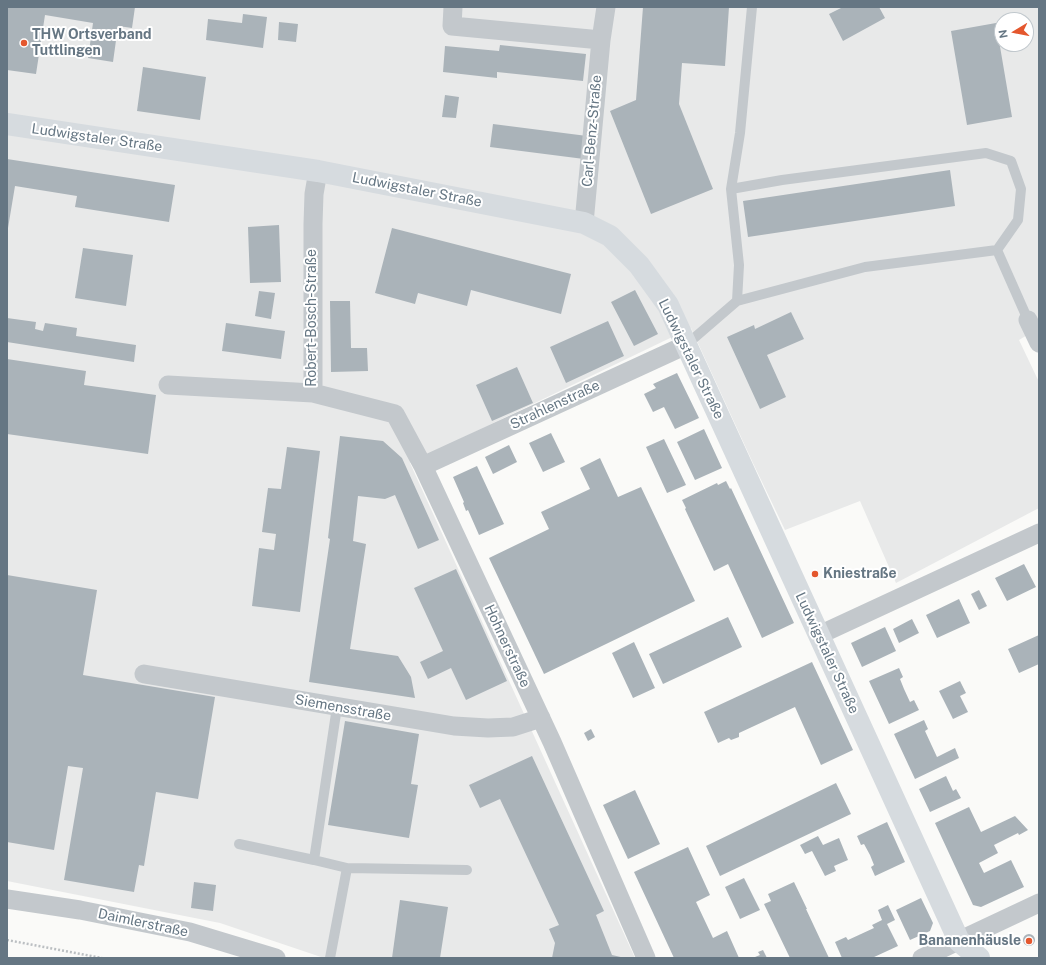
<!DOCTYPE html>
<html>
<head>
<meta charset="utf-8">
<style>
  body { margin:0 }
  #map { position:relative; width:1046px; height:965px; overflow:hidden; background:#fafaf8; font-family:"Public Sans",sans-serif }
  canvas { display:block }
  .frame { position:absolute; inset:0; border:8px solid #657683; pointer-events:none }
  .north { position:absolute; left:994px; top:12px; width:40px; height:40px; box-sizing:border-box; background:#fff; border:1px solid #c1c8cd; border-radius:50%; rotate:260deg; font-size:11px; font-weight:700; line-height:16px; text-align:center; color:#657683 }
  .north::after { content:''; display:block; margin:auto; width:14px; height:18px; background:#e4572e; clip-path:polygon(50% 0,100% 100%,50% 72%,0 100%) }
</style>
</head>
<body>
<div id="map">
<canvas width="1046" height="965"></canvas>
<div class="frame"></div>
<div class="north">N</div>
</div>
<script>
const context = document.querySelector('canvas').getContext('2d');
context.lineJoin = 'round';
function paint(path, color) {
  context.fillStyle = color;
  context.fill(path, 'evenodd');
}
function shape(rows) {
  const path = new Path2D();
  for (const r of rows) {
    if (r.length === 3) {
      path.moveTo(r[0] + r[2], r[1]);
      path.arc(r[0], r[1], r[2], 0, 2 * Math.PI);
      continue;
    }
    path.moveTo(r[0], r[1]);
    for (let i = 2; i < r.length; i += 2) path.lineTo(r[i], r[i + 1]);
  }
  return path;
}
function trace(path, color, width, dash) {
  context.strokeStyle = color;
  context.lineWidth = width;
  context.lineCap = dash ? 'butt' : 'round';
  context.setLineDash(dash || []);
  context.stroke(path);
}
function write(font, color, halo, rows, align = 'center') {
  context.font = font + ' "Public Sans",sans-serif';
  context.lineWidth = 4;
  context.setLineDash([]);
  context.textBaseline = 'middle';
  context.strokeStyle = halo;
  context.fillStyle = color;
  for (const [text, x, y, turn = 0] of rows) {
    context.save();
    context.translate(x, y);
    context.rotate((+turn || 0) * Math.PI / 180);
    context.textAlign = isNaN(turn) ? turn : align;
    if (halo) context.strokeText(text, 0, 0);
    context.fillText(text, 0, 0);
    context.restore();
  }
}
paint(shape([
  [7,7,1039,7,1039,328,1019,340,1039,382,1039,508,896,583,860,501,785,530,752,461,691,328,410,463,635,958,324,958,220,923,7,881],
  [1002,20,1026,20,1026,44,1002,44]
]), '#e8e9e9');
paint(shape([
  [7,7,135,7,132,28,118,26,113,62,88,58,93,23,45,15,36,74,7,70],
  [643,7,729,7,725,66,682,63,679,104,713,189,651,214,610,111,636,100],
  [843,7,879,7,885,18,843,41,829,14],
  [243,14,267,17,263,48,206,40,208,19,242,23],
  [279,22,298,24,296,42,278,40],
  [996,23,1012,117,967,125,951,31],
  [500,45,586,54,583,81,497,72,497,78,443,72,445,46,499,51],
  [143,67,206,77,200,120,137,111],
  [445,95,459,97,456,118,442,117],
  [493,124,587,136,584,159,490,147],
  [7,159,175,185,169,222,75,207,77,196,15,186,7,234],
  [950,170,955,206,748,237,743,201],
  [279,225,281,282,250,283,248,227],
  [392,228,571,274,561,314,471,290,467,306,418,293,415,304,375,293],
  [83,248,133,255,126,306,75,298],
  [635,290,658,334,634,346,611,302],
  [259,291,275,293,271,319,255,316],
  [330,301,350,301,351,348,367,348,368,371,331,372],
  [791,312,804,339,767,355,786,397,760,409,727,337,754,325,755,329],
  [7,318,36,322,35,329,43,331,45,323,77,328,76,336,136,345,134,362,7,342],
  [608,321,624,356,566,383,550,347],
  [226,323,285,331,281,359,222,351],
  [7,359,86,371,84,385,156,395,148,454,7,434],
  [517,367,533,403,492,421,476,385],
  [677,373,699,418,675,429,664,407,653,412,644,394,656,388,653,384],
  [704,429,722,468,695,480,677,442],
  [551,433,565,462,543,472,529,443],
  [340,436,383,441,402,458,439,540,418,549,395,495,385,499,358,496,353,541,366,544,350,649,398,656,411,677,415,698,309,682,330,539,328,538],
  [664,439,686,485,667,493,646,447],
  [509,445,517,462,493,474,485,457],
  [287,447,320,451,300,612,252,606,259,548,274,550,276,534,262,532,268,488,281,489],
  [600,458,618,497,641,487,695,601,544,674,489,558,549,529,541,512,590,489,580,468],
  [477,466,504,524,479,535,468,510,466,511,463,503,464,502,453,477],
  [726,481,730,489,731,488,794,623,762,638,728,564,714,571,685,509,686,508,682,500,717,483,718,485],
  [1024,564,1036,587,1007,601,995,578],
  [456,569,507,681,466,700,451,668,428,679,420,662,443,651,414,588],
  [7,575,97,590,83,675,215,697,198,799,156,792,144,866,139,865,134,892,64,880,83,768,68,766,54,850,7,842],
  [979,590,987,606,979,610,971,594],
  [959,599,970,623,937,638,926,615],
  [728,617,742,647,663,684,649,654],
  [912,619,919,633,899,643,893,629],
  [885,627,896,651,862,667,851,643],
  [1039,635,1039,664,1019,673,1008,649],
  [634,642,655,688,633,698,612,653],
  [812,662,853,750,821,765,795,707,739,733,739,737,731,740,729,738,718,743,704,712],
  [899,668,903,677,900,679,904,689,910,702,914,700,919,710,889,724,869,681],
  [960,681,966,693,960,696,968,712,953,719,939,691],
  [924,720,928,729,925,731,937,757,955,748,959,758,915,779,894,734],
  [345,721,419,734,411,784,418,785,409,838,328,825],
  [591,729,595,737,588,741,584,733],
  [532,756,604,911,596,915,612,955,625,958,552,958,555,943,549,929,559,925,500,799,480,808,469,785],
  [946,776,953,791,956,789,961,798,930,812,919,789],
  [836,783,851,814,720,876,706,846],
  [635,790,660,844,628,859,603,805],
  [969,807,981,832,1015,816,1028,830,1019,835,1018,833,994,845,998,853,979,863,984,873,1011,860,1024,887,981,907,973,905,935,823],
  [887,822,905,862,875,876,871,867,874,865,870,855,864,844,861,845,857,836],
  [818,836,823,845,839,838,848,860,834,866,836,871,825,876,812,851,805,854,800,845],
  [688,847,710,895,696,902,713,938,727,931,739,958,674,958,634,872],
  [744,878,760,910,740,919,725,887],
  [194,882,216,885,213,911,191,908],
  [794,882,807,909,806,909,829,958,790,958,764,904,771,901,768,894],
  [921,898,933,923,930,931,910,940,896,910],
  [400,900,448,907,440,958,392,958],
  [888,905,895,920,887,924,898,946,872,958,842,958,835,942,846,937,848,940,874,928,872,925,882,920,878,910],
  [1029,940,6],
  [763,950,767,958,756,958,755,957,760,955,758,952]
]), '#aab3b9');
trace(shape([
  [7,940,102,958]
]), '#bbbfc2', 2.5, [2, 2]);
trace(shape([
  [731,189,782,180,986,153,1011,161,1021,189,1018,220,997,250,865,267,737,301],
  [997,250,1028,320],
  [686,345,737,301,739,265,731,189,740,133,752,7],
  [337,707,314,860,347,868],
  [239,844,314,860],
  [330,958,347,868,467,870]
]), '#c3c8cc', 10);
trace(shape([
  [453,7,452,26,601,40],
  [584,223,601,40,606,7],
  [1028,320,1039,343],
  [168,385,313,393,313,224,314,194,318,171],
  [313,393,395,414,423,466,552,742,646,958],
  [423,466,686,345],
  [819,635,1039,533],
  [144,674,454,726,488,728,513,727,541,718],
  [7,899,80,910,190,932,276,958],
  [922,958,1039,903]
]), '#c3c8cc', 19);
trace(shape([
  [7,124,318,171,584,223,610,236,639,265,668,305,959,941,979,958]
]), '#d6dbdf', 22);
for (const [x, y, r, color] of [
  [24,43,4,"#e4572e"],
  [815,574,4,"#e4572e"],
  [1029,941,4,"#e4572e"]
]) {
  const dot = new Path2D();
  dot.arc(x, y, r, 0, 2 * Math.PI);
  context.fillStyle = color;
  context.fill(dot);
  trace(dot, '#fff', 1.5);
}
write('bold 14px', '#657683', '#fff', [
  ["THW Ortsverband",32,35],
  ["Tuttlingen",32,51],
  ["Kniestraße",823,574],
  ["Bananenhäusle",1021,941,"right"]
], 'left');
write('14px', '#657683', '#fff', [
  ["Carl-Benz-Straße",592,131,-85],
  ["Ludwigstaler Straße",97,138,8],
  ["Ludwigstaler Straße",417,190,11],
  ["Robert-Bosch-Straße",312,318,-90],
  ["Ludwigstaler Straße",691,359,64],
  ["Strahlenstraße",555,405,-25],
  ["Hohnerstraße",507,646,65],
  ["Ludwigstaler Straße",827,653,65],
  ["Siemensstraße",343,708,10],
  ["Daimlerstraße",143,923,12]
]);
</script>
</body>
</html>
